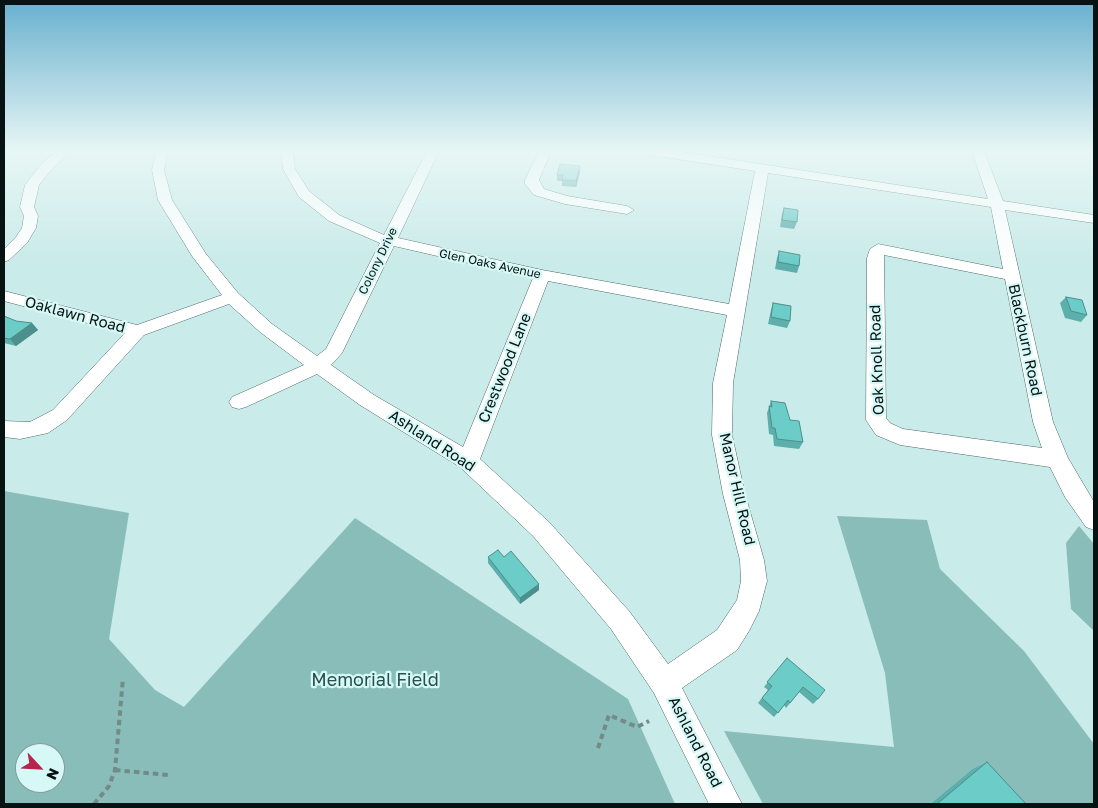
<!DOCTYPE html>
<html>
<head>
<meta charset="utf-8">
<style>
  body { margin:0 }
  #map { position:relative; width:1098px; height:808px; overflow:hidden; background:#c9ebe9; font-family:"Golos Text",sans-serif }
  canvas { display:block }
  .frame { position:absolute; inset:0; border:5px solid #071312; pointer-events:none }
  .north { position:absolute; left:15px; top:743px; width:50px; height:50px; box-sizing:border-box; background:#d6f8f6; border:1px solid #839c9b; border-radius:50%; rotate:115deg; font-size:14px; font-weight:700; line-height:20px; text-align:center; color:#071312 }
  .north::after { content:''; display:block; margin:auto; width:18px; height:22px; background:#b5244b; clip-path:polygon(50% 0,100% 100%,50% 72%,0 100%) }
</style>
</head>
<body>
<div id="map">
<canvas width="1098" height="808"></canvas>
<div class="frame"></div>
<div class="north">N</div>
</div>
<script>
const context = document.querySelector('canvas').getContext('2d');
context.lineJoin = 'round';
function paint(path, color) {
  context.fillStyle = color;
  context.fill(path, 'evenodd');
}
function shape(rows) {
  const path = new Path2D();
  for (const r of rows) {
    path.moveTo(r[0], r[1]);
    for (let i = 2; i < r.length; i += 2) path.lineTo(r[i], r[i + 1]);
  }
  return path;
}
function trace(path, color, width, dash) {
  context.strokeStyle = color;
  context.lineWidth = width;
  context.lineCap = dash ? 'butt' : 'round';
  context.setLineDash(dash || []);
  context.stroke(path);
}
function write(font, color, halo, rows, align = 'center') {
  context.font = font + ' "Golos Text",sans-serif';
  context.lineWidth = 4.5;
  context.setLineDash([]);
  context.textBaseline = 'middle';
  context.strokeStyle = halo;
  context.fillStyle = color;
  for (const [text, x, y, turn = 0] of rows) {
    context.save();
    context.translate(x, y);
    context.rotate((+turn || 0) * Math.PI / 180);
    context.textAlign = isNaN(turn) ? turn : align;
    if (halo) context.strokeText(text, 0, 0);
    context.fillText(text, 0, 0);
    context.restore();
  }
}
paint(shape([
  [4,491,129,513,109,639,155,690,184,707,355,518,628,699,675,804,4,804],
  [25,753,55,753,55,783,25,783],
  [837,516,927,520,940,569,1024,651,1094,744,1094,804,1002,804,971,770,930,804,763,804,724,731,894,747,885,673],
  [1079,526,1094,544,1094,631,1071,609,1066,543]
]), '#88bdba');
const minor = shape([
  [57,151,71,151,51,170,39,185,34,207,38,216,36,228,27,243,9,260,4,262,4,249,16,237,22,228,24,216,20,207,25,185,41,164,57,151],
  [156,151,168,151,164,170,172,200,206,254,238,293,272,324,317,356,326,349,380,243,329,221,299,197,283,169,281,151,293,151,295,169,309,191,339,215,384,235,427,151,439,151,398,238,542,270,729,304,755,171,651,155,645,151,676,151,988,199,972,151,984,151,1003,201,1094,215,1094,223,1005,210,1053,422,1068,458,1094,502,1094,530,1086,527,1065,497,1050,467,900,445,876,435,866,420,867,258,870,249,878,244,1003,269,991,207,768,173,733,383,732,435,745,494,764,560,767,581,759,611,749,631,737,650,682,688,742,804,709,804,654,693,611,629,533,536,460,467,360,405,317,374,246,407,239,409,232,407,229,402,232,397,304,365,260,332,229,304,144,335,67,420,48,433,20,439,4,437,4,421,30,422,53,410,125,333,4,301,4,291,137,325,222,295,192,256,158,200,152,170,156,151],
  [394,246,533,278,463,447,374,395,331,365,342,353,394,246],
  [884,255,1005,279,1033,422,1042,448,903,429,890,423,886,418,884,255],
  [548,281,727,315,713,383,712,435,723,494,740,560,741,581,737,600,717,630,668,664,629,611,549,522,480,459,548,281],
  [539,151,551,151,539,180,544,189,567,196,627,206,634,210,627,214,565,204,534,195,525,184,525,180,539,151]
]);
trace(minor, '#4b6968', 1);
trace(shape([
  [598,748,609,715,637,727,649,721],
  [115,770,168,775],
  [94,804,109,786,115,770,123,678]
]), '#728a88', 4, [5.5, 4]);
paint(minor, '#fff');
paint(shape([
  [580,166,580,172,576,187,562,186,562,181,557,181,557,175],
  [784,208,797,222,794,229,780,227,782,214],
  [779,251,799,266,797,273,775,269,777,258],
  [1066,297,1087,315,1081,322,1065,318,1060,303],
  [773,303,790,321,787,328,768,324,771,310],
  [4,316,16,321,32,323,38,330,16,346,4,343],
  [771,401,790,420,803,442,799,449,774,446,773,435,769,434,767,413],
  [488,557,539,590,520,604,488,563],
  [787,658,818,699,813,704,799,692,786,708,784,705,774,717,758,703,768,690,764,687],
  [987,762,1026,804,930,804,971,770]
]), '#5dafac');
paint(shape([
  [580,166,580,172,576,187,576,181],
  [32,323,38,330,16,346,10,339],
  [539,584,539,590,520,604,520,598]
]), '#4c8f8c');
const building = shape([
  [560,164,580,166,576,181,562,180,563,175,557,175,560,164],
  [784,208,798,210,797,222,782,220,784,208],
  [779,251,800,255,799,266,778,262,779,251],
  [1066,297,1082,300,1087,315,1071,311,1066,297],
  [773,303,791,306,790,321,771,317,773,303],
  [4,316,16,321,32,323,10,339,4,338,4,316],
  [771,401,785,403,790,420,799,421,803,442,777,439,775,428,772,428,769,406,772,407,771,401],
  [498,550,504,557,511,551,539,584,520,598,488,557,498,550],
  [787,658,825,690,818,699,803,687,790,703,788,700,778,713,762,698,772,686,767,682,787,658],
  [987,762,1026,804,937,804,987,762]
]);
paint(building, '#6cccc8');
trace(building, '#4c8f8c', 1);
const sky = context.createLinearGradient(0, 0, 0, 264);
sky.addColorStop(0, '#68b0ce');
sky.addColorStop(0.57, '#e7f6f5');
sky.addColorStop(1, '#e7f6f500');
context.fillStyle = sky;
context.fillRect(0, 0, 1098, 264);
write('12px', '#071312', '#d6f8f6', [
  ["Colony Drive",378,261,-64],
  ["Glen Oaks Avenue",490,264,12]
]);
write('15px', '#071312', '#d6f8f6', [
  ["Oaklawn Road",75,315,15],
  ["Blackburn Road",1025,340,78],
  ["Oak Knoll Road",877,360,-92],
  ["Crestwood Lane",505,368,-68],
  ["Ashland Road",432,441,33],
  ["Manor Hill Road",737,489,77],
  ["Ashland Road",695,742,63]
]);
write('18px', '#26514f', '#d6f8f6', [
  ["Memorial Field",375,680]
]);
</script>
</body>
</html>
